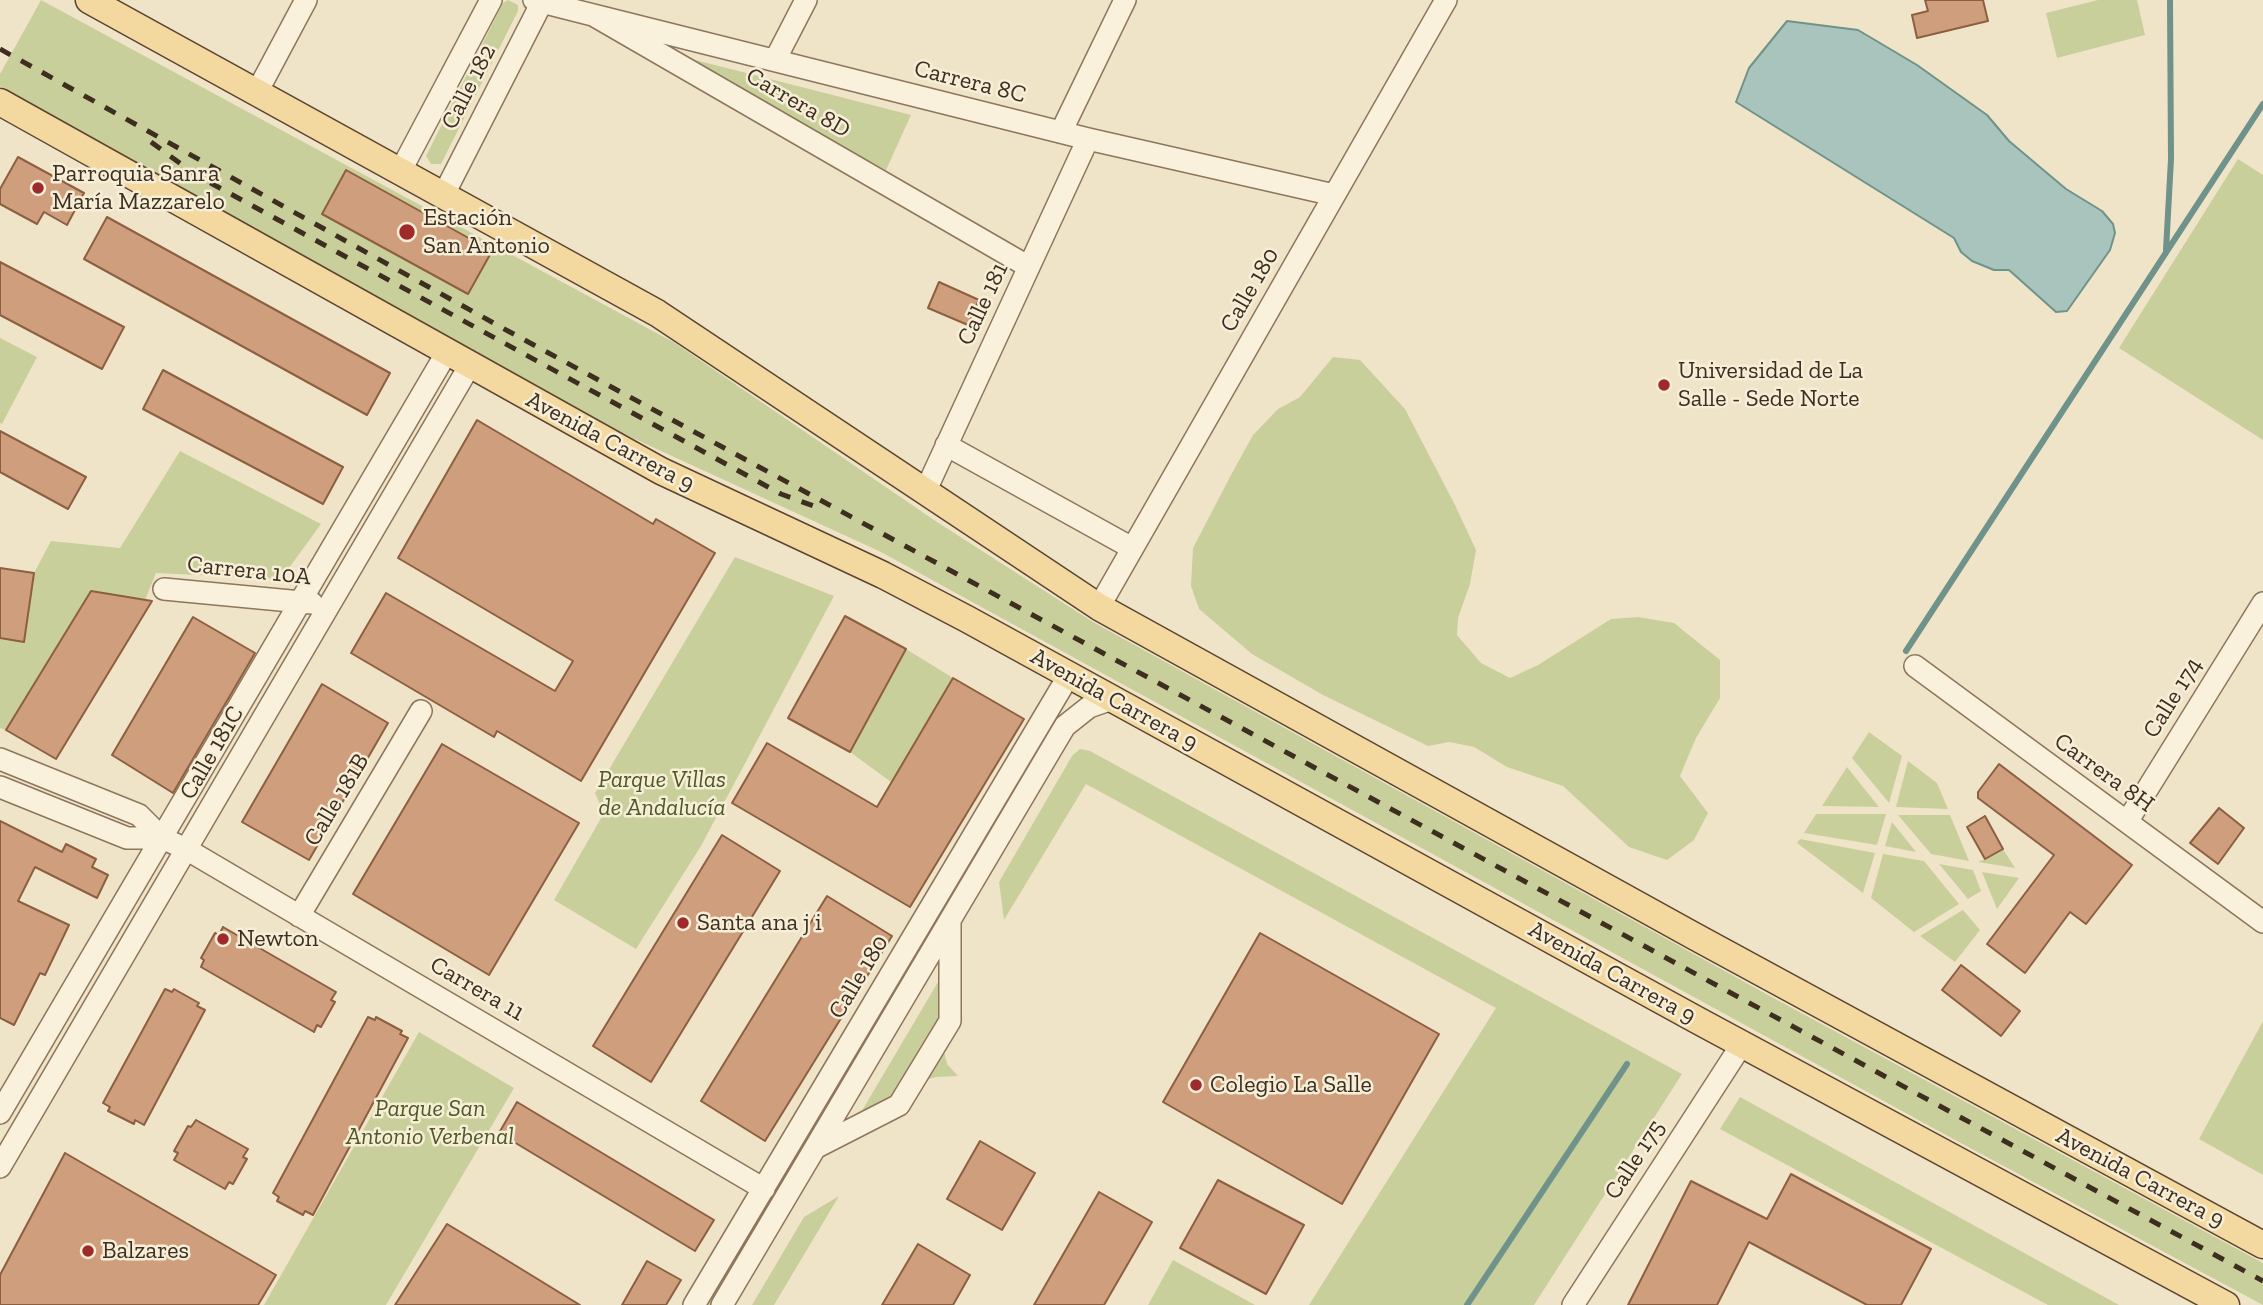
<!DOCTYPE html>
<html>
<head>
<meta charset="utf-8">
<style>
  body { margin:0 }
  canvas { display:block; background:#f0e4c8 }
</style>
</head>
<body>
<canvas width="2263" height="1305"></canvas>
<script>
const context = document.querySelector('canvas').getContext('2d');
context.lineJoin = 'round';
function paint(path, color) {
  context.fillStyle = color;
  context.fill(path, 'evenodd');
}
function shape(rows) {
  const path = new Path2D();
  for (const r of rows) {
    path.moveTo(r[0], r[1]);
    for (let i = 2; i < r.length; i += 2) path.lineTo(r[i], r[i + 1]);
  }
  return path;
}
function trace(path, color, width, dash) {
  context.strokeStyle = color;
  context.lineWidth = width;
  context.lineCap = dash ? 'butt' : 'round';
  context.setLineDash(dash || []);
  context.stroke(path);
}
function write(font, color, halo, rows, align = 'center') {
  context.font = font + ' "Zilla Slab",serif';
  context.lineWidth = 5;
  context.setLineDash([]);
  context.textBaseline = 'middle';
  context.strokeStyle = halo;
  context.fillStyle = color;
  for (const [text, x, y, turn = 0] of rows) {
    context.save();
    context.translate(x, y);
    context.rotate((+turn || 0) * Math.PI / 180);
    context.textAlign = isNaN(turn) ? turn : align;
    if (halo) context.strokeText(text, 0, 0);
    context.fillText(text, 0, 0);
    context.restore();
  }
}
paint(shape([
  [41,0,675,343,937,522,1093,622,1768,995,2263,1263,2263,1305,1944,1134,881,552,624,434,0,86,0,74],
  [508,0,518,5,518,11,441,164,431,164,426,156,503,3],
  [2098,0,2137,0,2145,35,2057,58,2046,13],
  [668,53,911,115,886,170],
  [2238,159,2263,175,2263,440,2119,348],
  [0,338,37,357,2,424,0,423],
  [1333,357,1360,360,1405,409,1455,505,1476,550,1470,584,1458,618,1457,635,1481,663,1510,678,1538,665,1611,619,1638,617,1674,623,1720,660,1720,698,1696,738,1680,776,1708,813,1694,840,1667,860,1629,847,1563,786,1507,767,1474,747,1449,742,1428,746,1323,695,1252,654,1199,609,1191,586,1193,548,1231,475,1253,435,1278,409,1300,397],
  [180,451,321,524,281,579,156,573,145,600,91,591,6,730,0,728,0,638,24,641,34,573,51,541,120,548],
  [735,557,834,596,701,846,636,949,554,900,604,813,595,793],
  [906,649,953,678,891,782,850,752],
  [1047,725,1055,729,713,1305,703,1305],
  [1869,732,1902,756,1889,803,1852,758],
  [1080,749,1090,751,1682,1074,1534,1305,1309,1305,1496,1008,1086,784,1004,920,999,882,1072,756],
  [1908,761,1937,783,1948,809,1896,807],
  [1847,767,1879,807,1822,806],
  [1816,814,1886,814,1877,845,1804,833],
  [1898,815,1950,815,1969,861,1931,854],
  [1892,822,1916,852,1885,846],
  [1800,839,1875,853,1863,893,1797,843],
  [2003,849,2015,868,1978,862,1985,859],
  [1883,854,1924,861,1959,904,1914,932,1871,898],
  [1939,864,1973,870,1981,891,1968,899],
  [1982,872,2019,878,1997,909],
  [1963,910,1980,930,1955,962,1920,936],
  [938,982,941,1018,891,1100,860,1114],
  [2263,1021,2263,1175,2199,1139],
  [419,1032,514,1088,386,1305,264,1305],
  [943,1047,947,1064,958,1076,936,1077,923,1081],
  [1740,1097,2119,1305,2048,1305,1720,1129],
  [839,1196,774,1305,752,1305,804,1217],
  [1173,1260,1255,1305,1148,1305]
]), '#c9cf9b');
const water = shape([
  [1787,21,1858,30,1917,65,1987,115,2009,141,2066,189,2102,211,2113,224,2115,233,2110,250,2067,311,2056,312,2009,270,1994,270,1972,261,1961,252,1954,238,1736,102,1749,68,1787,21]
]);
paint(water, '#a9c4bc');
trace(water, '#6f938a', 2);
trace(shape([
  [2166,250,2171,159,2170,0],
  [1906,651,2263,104],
  [1467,1305,1627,1064]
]), '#6f938a', 6);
const building = shape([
  [1925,0,1983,0,1988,21,1917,38,1912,15,1928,11,1925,0],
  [18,157,84,193,67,225,44,212,37,224,0,204,0,189,18,157],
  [346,170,492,251,468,294,322,214,346,170],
  [107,217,390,373,367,415,84,259,107,217],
  [0,262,124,327,102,369,0,315,0,262],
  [939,282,979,300,968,325,928,308,939,282],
  [163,370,343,467,323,504,143,409,163,370],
  [477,420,653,524,656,519,715,553,581,781,497,731,494,737,351,653,386,593,555,691,573,661,398,558,477,420],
  [0,431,86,477,68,509,0,472,0,431],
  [0,568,34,573,24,642,0,638,0,568],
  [91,591,152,601,56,759,6,730,91,591],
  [845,616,906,649,850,752,788,718,845,616],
  [193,617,255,653,173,793,112,755,193,617],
  [953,678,1024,719,910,907,732,803,767,743,877,807,953,678],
  [322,684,388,723,309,860,242,822,322,684],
  [442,744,579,823,489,975,353,894,442,744],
  [1999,764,2132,865,2086,924,2070,912,2025,973,1987,944,2054,855,1978,798,1978,792,1999,764],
  [2219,808,2244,828,2218,864,2190,843,2219,808],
  [1985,816,2003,849,1985,859,1967,827,1985,816],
  [0,821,62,852,66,844,96,859,92,867,108,875,97,898,35,867,18,901,69,925,45,975,40,973,14,1025,0,1018,0,821],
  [722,835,780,871,651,1082,593,1046,722,835],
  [827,896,892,936,765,1141,701,1101,827,896],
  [223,927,336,992,331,1000,335,1002,321,1027,317,1025,314,1032,201,967,204,960,201,958,215,933,219,935,223,927],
  [1260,933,1439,1034,1342,1204,1163,1102,1260,933],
  [1961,965,2020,1011,2001,1036,1942,990,1961,965],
  [165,989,172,992,174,989,199,1003,197,1006,205,1010,144,1125,135,1120,134,1124,108,1111,110,1107,103,1103,165,989],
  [368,1017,375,1020,376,1017,402,1031,400,1034,408,1038,313,1215,305,1211,303,1215,277,1201,279,1197,273,1193,368,1017],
  [517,1102,714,1220,695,1251,499,1133,517,1102],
  [196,1120,248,1149,243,1157,247,1159,233,1184,229,1182,225,1189,174,1160,178,1153,174,1151,188,1126,191,1127,196,1120],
  [980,1141,1035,1173,1002,1230,947,1199,980,1141],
  [65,1153,276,1275,258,1305,0,1305,0,1275,65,1153],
  [1791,1174,1931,1249,1901,1305,1867,1305,1749,1242,1717,1305,1628,1305,1691,1181,1767,1219,1791,1174],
  [1218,1180,1304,1225,1266,1294,1180,1248,1218,1180],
  [1099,1192,1152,1222,1104,1305,1034,1305,1099,1192],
  [447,1224,487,1248,580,1305,395,1305,447,1224],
  [918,1244,970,1275,953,1305,882,1305,918,1244],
  [647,1261,681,1280,666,1305,622,1305,647,1261]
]);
paint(building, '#cf9f7d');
trace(building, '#8d5f41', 2);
const minor = shape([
  [534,0,593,15,1029,267],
  [593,15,1088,139,1334,195],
  [775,60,806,0],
  [257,92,306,0],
  [1061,132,1125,0],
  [401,170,491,0],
  [444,194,541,4],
  [946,445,1132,548],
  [925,492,1088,139],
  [164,589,312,603],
  [1099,607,1446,0],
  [1915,666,2263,922],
  [0,759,139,815,162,838,186,849,764,1189],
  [0,787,127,838,162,838],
  [2127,822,2263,603],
  [299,916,421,711],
  [0,1113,447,352],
  [815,1148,899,1105,950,1021,950,922],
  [0,1167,470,365],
  [694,1305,1069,675],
  [722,1305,1065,726,1089,707,1112,699],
  [1573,1305,1742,1044]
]);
const major = shape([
  [89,0,657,313,1099,607,1694,936,2263,1245],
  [0,102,661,471,883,575,967,619,1697,1020,2226,1305]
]);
trace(minor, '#8d765c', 24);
trace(major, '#5b4430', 29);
trace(minor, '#faf1dc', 21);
trace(major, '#f3d9a0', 26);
trace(shape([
  [0,49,508,331,2263,1281],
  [151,142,196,175,781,494,819,508]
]), '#3d2e20', 5, [12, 12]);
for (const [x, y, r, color] of [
  [38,188,7,"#9e2a2b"],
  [407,232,9,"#9e2a2b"],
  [1664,385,7,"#9e2a2b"],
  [683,923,7,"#9e2a2b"],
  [223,939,7,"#9e2a2b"],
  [1196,1085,7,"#9e2a2b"],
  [88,1251,7,"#9e2a2b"]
]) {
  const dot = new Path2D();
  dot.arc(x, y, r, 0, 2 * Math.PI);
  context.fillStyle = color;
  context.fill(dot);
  trace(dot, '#f7eed8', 2.5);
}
write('24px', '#3d2e20', '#f7eed8', [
  ["Carrera 8C",970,82,14],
  ["Calle 182",469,87,-63],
  ["Carrera 8D",798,103,30],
  ["Calle 180",1250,290,-60],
  ["Calle 181",983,304,-65],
  ["Avenida Carrera 9",610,442,28],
  ["Carrera 10A",249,571,6],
  ["Calle 174",2173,698,-58],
  ["Avenida Carrera 9",1114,700,29],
  ["Calle 181C",212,753,-60],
  ["Carrera 8H",2104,773,36],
  ["Calle 181B",337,800,-59],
  ["Avenida Carrera 9",1612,973,29],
  ["Calle 180",859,977,-59],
  ["Carrera 11",477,989,30],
  ["Calle 175",1635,1160,-57],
  ["Avenida Carrera 9",2140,1178,28]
]);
write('24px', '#3d2e20', '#f7eed8', [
  ["Parroquia Sanra",52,174],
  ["María Mazzarelo",52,202],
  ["Estación",423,218],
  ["San Antonio",423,246],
  ["Universidad de La",1678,371],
  ["Salle - Sede Norte",1678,399],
  ["Santa ana j i",697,923],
  ["Newton",237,939],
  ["Colegio La Salle",1210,1085],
  ["Balzares",102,1251]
], 'left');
write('italic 24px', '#4d5a26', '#f7eed8', [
  ["Parque Villas",662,780],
  ["de Andalucía",662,808],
  ["Parque San",430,1109],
  ["Antonio Verbenal",430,1137]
]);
</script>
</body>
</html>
